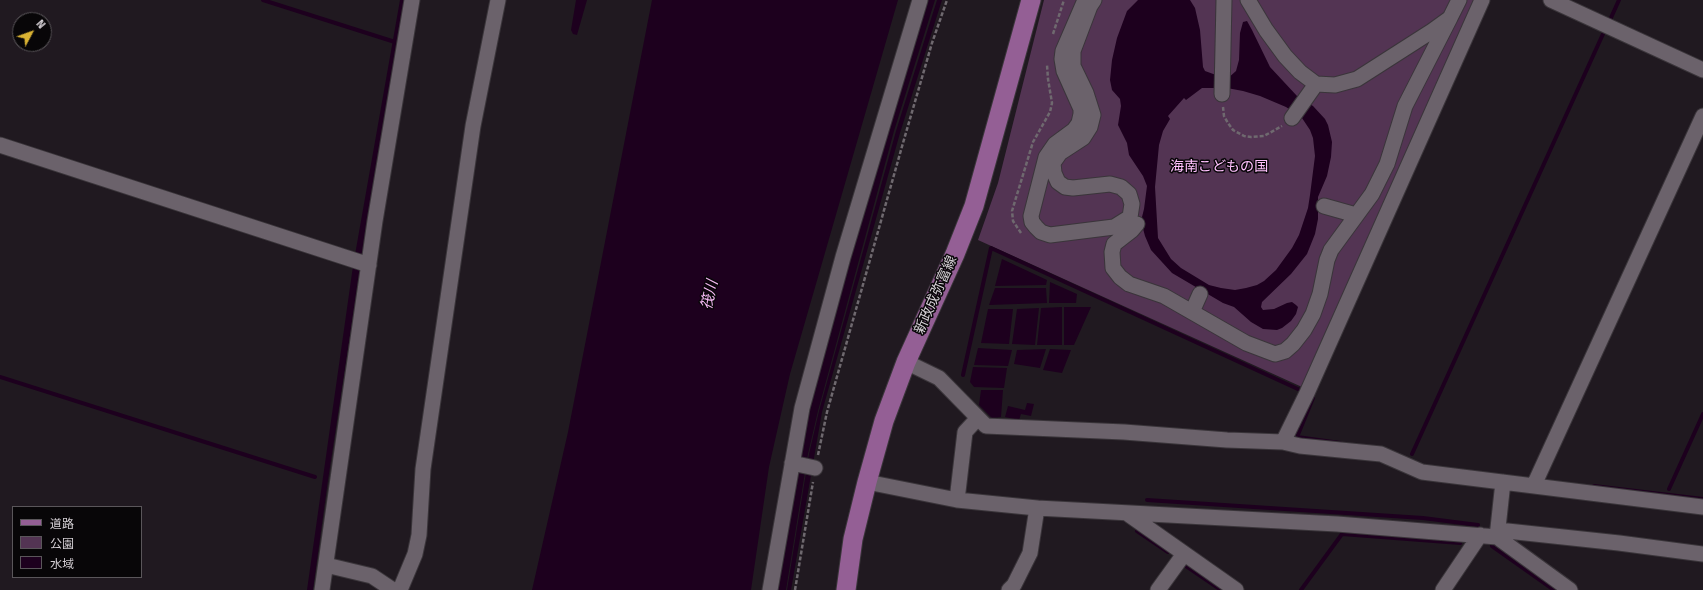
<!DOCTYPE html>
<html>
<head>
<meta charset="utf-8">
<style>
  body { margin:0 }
  #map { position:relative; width:1703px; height:590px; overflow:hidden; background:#201920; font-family:"Fira Sans","Noto Sans JP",sans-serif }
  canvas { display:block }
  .legend { position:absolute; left:12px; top:506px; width:130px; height:72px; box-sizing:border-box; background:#080608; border:1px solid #5a565a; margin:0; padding:5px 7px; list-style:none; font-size:12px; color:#d4cfd4 }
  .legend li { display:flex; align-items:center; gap:8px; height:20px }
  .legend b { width:20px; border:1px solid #5a565a }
  .north { position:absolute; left:12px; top:12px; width:40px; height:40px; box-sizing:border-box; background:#080608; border:1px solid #5a565a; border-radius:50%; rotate:49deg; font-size:11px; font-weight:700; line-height:16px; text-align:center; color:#d4cfd4 }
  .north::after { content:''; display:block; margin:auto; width:14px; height:18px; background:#dab333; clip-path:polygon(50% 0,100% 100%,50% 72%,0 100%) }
</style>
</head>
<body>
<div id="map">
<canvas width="1703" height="590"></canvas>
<ul class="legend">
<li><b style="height:5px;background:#945f95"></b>道路</li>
<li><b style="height:11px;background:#533453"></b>公園</li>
<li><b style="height:11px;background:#1d001e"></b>水域</li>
</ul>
<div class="north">N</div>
</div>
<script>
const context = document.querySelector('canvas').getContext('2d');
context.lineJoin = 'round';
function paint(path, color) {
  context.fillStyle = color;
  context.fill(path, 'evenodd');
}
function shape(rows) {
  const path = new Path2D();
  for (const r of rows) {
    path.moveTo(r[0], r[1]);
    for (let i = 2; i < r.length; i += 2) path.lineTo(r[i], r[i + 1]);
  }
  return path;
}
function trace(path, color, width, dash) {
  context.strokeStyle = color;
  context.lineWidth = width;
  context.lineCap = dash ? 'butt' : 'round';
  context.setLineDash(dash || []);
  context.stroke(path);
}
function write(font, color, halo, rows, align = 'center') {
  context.font = font + ' "Fira Sans","Noto Sans JP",sans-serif';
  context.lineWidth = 3;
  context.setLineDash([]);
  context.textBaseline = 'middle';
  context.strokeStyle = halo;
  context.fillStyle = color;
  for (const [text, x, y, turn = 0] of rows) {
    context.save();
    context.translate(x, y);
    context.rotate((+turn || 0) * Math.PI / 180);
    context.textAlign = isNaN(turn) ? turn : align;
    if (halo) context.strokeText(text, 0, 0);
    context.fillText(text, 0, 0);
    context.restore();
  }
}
paint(shape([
  [1044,0,1475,0,1302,387,978,240,998,183]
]), '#533453');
paint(shape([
  [400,0,405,0,358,283,328,480,313,590,307,590,353,266],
  [576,0,587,0,577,35,573,34,571,30],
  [652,0,898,0,790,374,769,467,751,590,532,590,568,432],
  [928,0,935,0,894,131,818,411,808,454,786,590,778,590,809,407,888,125],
  [937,0,942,0,900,133,822,412,791,590,787,590,809,454,819,411,896,131],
  [1138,0,1190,0,1195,8,1200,30,1203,67,1205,71,1227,79,1236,71,1239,60,1240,33,1243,22,1247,21,1252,30,1270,67,1297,96,1313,106,1325,119,1328,125,1332,142,1331,157,1327,176,1318,197,1318,219,1315,234,1307,254,1291,274,1262,302,1261,307,1263,310,1274,309,1287,303,1292,302,1296,305,1298,307,1296,314,1291,321,1282,328,1277,330,1263,329,1251,322,1234,307,1223,303,1172,273,1151,250,1145,236,1141,221,1144,209,1147,186,1143,176,1129,155,1127,143,1118,125,1121,106,1120,99,1112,90,1110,80,1112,60,1117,38,1127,11],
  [1202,88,1227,88,1243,91,1260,96,1286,107,1302,118,1310,130,1313,138,1315,156,1310,195,1308,208,1299,235,1292,248,1276,270,1264,281,1257,285,1246,288,1235,290,1221,288,1209,285,1181,268,1171,259,1158,238,1155,187,1159,145,1163,131,1170,119,1168,116,1184,98,1186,100],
  [1002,259,1047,280,1046,285,995,286],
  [1050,282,1077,294,1076,303,1049,303],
  [995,288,1046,288,1047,303,989,305],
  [1062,307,1062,345,1037,345,1041,308],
  [1064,307,1091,307,1074,345,1064,345],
  [1039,308,1035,345,1012,344,1017,309],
  [988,309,1013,309,1009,344,981,343],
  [978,348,1012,350,1008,366,974,365],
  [1046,349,1040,368,1014,364,1017,350],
  [1050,349,1071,350,1062,373,1043,370],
  [973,367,1007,368,1004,388,974,387,970,382],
  [981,390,1003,390,1001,417,992,418,979,405],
  [1027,403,1034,404,1031,416,1021,414,1019,420,1005,417,1008,406,1025,410]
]), '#1d001e');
trace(shape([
  [263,0,395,42],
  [1610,20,1619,0],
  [963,375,991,248,1300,390],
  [0,377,315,477],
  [1313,398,1297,437,1340,443],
  [1412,454,1603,34],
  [1594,486,1703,499],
  [1669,489,1703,414],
  [1147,500,1423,518,1478,525],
  [1137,531,1168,552],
  [1492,546,1554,590],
  [1186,566,1221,590],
  [1301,590,1342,534,1460,543]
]), '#1d001e', 4);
const minor = shape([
  [1085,0,1063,51,1062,59,1064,71,1081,109,1081,114,1079,123,1074,130,1055,144,1046,157,1031,216,1032,222,1036,227,1041,232,1050,235,1114,227,1130,217,1132,204,1129,194,1121,187,1110,184,1073,188,1065,187,1058,182,1054,173,1053,163,1060,153,1083,138,1090,127,1093,115,1086,93,1073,66,1073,51,1090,6,1094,0],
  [1248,0,1266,30,1285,56,1300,72,1316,84,1335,85,1357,79,1432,31,1450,18,1459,0],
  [1551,0,1703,70],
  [1222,94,1224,0],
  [1292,118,1316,84],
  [0,145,369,265],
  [1324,206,1356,215],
  [1137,224,1132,230,1114,244,1112,252,1113,268,1120,277,1129,284,1164,296,1246,343,1275,354,1285,351,1293,344,1304,330,1313,314,1320,294,1327,260,1331,250,1372,194,1387,164,1405,106,1450,18],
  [1192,312,1200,294],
  [906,362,939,378,986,426,1124,432,1227,440,1283,442,1300,446,1381,454,1422,472,1703,507],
  [1283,442,1307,393,1482,0],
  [792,463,815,468],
  [867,482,957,500,1037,508,1337,524,1497,537,1570,590],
  [1534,485,1703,116],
  [957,500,965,432,978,418],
  [1128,514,1236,590],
  [1498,530,1619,543,1703,554],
  [1497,537,1503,482],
  [326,565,372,576,393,590],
  [322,590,375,221,412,0],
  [400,590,415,554,419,535,423,469,473,126,498,0],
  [770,590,802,408,843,257,920,0],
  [1009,590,1014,585,1030,553,1037,508],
  [1158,590,1184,554],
  [1443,590,1480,535]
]);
const major = shape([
  [846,590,853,539,867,482,884,421,906,362,955,254,974,206,1031,0]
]);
trace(minor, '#3a353a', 17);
trace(major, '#3a353a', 21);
trace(shape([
  [1053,34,1064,0],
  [1223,107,1224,116,1228,123,1233,130,1244,136,1251,137,1264,136,1282,126],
  [1021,233,1013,221,1012,211,1033,142,1050,112,1052,103,1048,79,1047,65],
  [818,455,827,412,903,143,932,43,947,0],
  [795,590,813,482]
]), '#6f696f', 2.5, [4, 2]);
trace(minor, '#6b626b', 15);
trace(major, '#945f95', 19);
write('14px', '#ffc1fe', '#080608', [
  ["海南こどもの国",1219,167]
]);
write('14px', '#d4cfd4', '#080608', [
  ["新政成弥富線",936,295,-66]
]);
write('italic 15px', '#f5b8f4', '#080608', [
  ["筏川",710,295,-77]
]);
</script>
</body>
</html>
